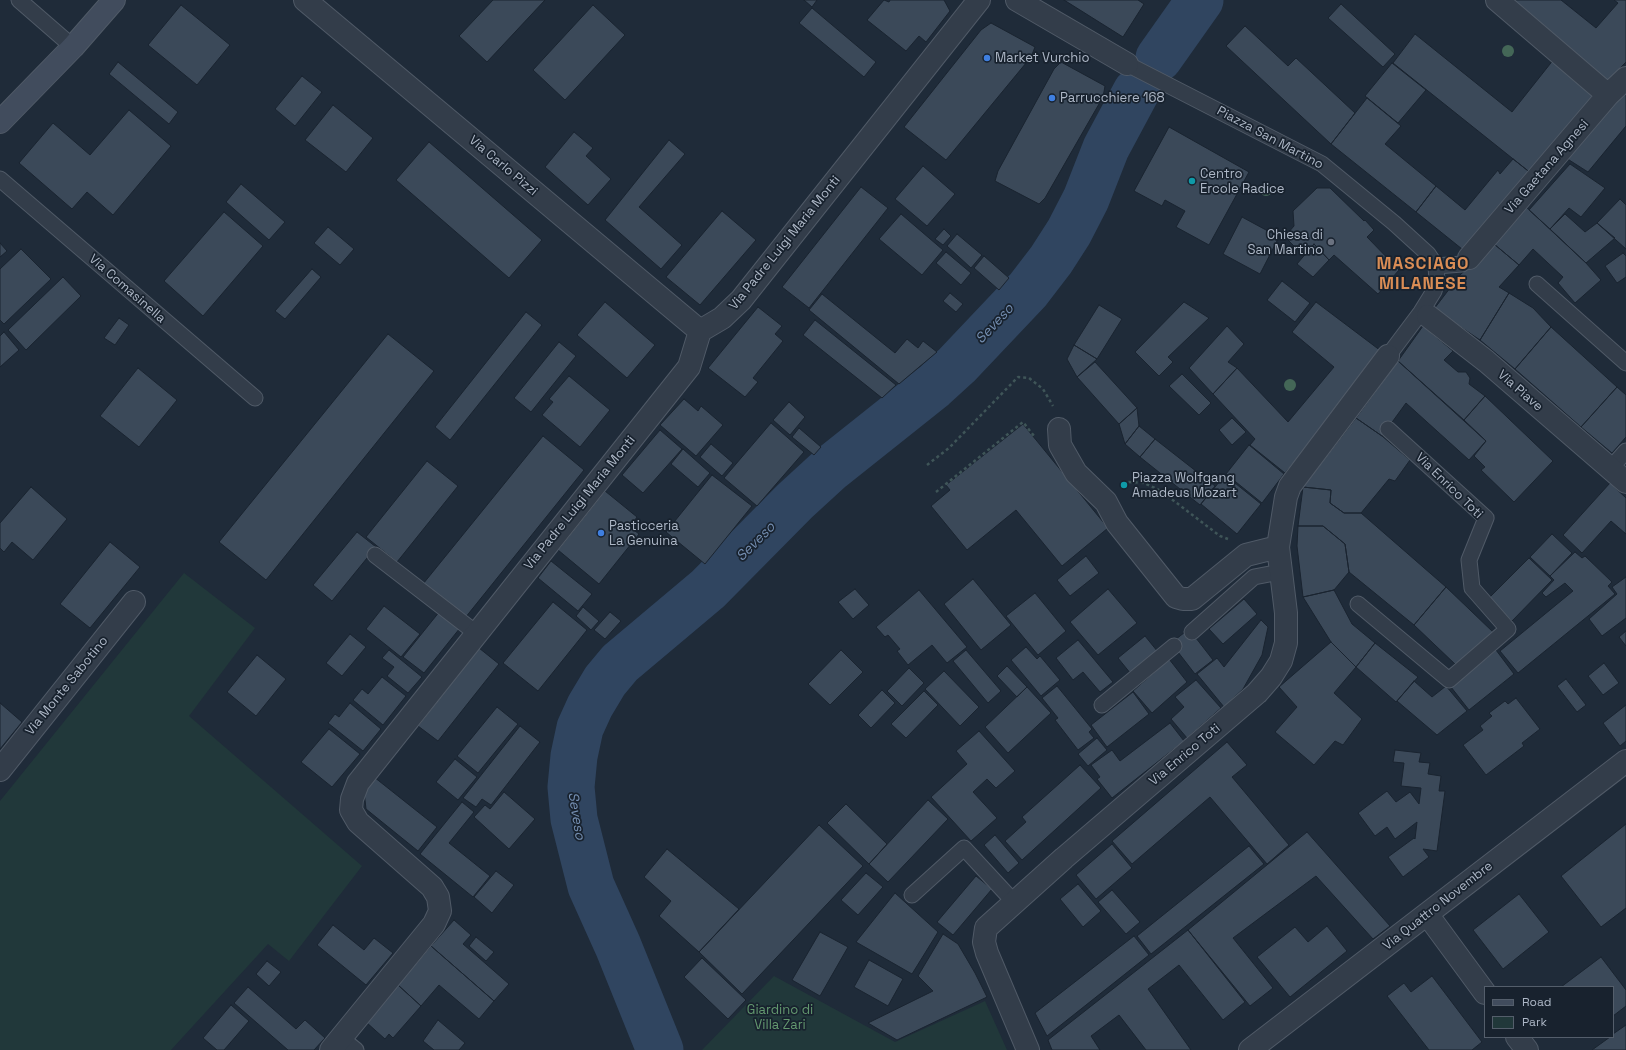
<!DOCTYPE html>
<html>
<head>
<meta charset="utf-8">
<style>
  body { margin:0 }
  #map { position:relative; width:1626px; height:1050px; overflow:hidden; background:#1f2b39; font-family:"Space Grotesk",sans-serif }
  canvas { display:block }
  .legend { position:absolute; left:1484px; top:986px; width:130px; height:52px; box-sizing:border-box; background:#18222e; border:1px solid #545e6b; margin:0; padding:5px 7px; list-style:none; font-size:12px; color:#adb7c6 }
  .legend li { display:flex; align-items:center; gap:8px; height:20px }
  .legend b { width:20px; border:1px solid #545e6b }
</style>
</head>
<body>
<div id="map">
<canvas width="1626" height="1050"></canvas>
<ul class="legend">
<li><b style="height:5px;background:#414c5d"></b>Road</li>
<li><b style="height:11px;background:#21383a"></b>Park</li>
</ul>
</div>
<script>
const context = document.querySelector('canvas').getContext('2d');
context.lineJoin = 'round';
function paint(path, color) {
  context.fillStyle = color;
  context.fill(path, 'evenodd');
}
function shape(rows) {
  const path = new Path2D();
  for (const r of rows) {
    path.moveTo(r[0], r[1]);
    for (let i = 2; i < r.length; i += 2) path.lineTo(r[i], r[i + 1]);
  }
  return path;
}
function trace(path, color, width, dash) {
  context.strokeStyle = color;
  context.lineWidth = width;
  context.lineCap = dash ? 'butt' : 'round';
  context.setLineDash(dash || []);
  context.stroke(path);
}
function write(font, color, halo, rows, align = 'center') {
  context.font = font + ' "Space Grotesk",sans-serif';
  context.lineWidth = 3.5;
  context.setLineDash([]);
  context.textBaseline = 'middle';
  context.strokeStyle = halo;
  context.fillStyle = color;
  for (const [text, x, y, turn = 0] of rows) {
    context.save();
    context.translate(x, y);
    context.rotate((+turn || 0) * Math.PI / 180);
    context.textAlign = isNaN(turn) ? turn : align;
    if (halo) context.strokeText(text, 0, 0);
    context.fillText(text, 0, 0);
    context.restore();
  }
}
paint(shape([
  [184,573,255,628,189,716,362,866,289,961,268,944,171,1050,0,1050,0,801],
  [774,976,895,1042,985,1001,1007,1050,702,1050]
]), '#21383a');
trace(shape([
  [1159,58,1200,0],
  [660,1050,618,946,591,886,574,819,571,787,574,756,580,728,590,706,605,681,620,663,708,589,795,501,831,468,934,386,957,365,1028,290,1051,260,1069,232,1086,199,1106,148,1136,92]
]), '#304560', 47);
const building = shape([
  [493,0,545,0,487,62,459,36,493,0],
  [804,0,817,0,812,7,804,0],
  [884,0,889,2,890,0,944,0,950,11,926,42,919,36,906,51,867,20,884,0],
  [1064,0,1138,0,1144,4,1123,37,1064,0],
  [1506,0,1561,0,1596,28,1618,3,1614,0,1626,0,1626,62,1604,84,1506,0],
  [1341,4,1395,54,1383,67,1328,18,1341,4],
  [181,5,230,45,197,85,148,45,181,5],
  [593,5,625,35,565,100,533,70,593,5],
  [812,8,876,62,864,77,799,23,812,8],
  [991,23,1035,47,1031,57,946,160,904,127,981,30,991,23],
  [1245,26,1288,66,1296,58,1355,113,1331,144,1226,46,1245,26],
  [1415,34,1512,112,1554,59,1596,93,1532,174,1393,63,1415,34],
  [118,62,178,112,169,124,109,74,118,62],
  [1061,62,1105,86,1103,97,1045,198,1039,204,995,181,998,171,1054,69,1061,62],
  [1392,63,1426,90,1398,123,1365,96,1392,63],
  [302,76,322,92,295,126,275,109,302,76],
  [1626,87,1626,126,1588,172,1566,158,1626,87],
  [1367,98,1401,126,1385,144,1436,186,1416,212,1331,144,1367,98],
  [333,105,373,138,346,172,305,140,333,105],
  [129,110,171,146,113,215,87,192,72,209,19,163,53,123,90,155,129,110],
  [1169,127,1249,172,1209,245,1176,227,1185,211,1165,200,1162,206,1134,191,1169,127],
  [574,132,593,148,586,156,611,179,588,205,545,167,574,132],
  [669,140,685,154,639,207,682,245,661,269,605,220,669,140],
  [429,142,542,240,509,278,396,180,429,142],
  [1513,159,1532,174,1467,253,1416,212,1436,186,1465,210,1498,170,1500,174,1513,159],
  [1570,164,1605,188,1581,217,1569,208,1550,229,1529,210,1570,164],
  [923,166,955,194,927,226,895,199,923,166],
  [241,184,285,222,269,240,226,202,241,184],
  [861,187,888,208,809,308,782,287,861,187],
  [1317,188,1330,188,1364,221,1365,220,1374,230,1367,237,1399,270,1378,294,1334,255,1329,260,1314,244,1304,256,1287,239,1287,234,1294,226,1293,211,1317,188],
  [1620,199,1626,205,1626,249,1597,223,1620,199],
  [1525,206,1586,263,1601,280,1575,303,1558,283,1563,277,1533,249,1519,265,1494,244,1525,206],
  [722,211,756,240,700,305,666,277,722,211],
  [224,212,263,246,203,316,164,281,224,212],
  [901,214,943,250,922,275,879,239,901,214],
  [1565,214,1585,232,1597,223,1615,238,1586,263,1550,229,1565,214],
  [1242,217,1279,237,1260,274,1223,254,1242,217],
  [328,227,354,249,340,265,314,243,328,227],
  [944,229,951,236,943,245,935,239,944,229],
  [957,234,982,255,971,268,947,246,957,234],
  [0,243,7,251,0,257,0,243],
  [1314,244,1329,260,1313,277,1297,264,1314,244],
  [1494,244,1519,265,1499,287,1509,293,1480,340,1434,309,1460,275,1494,244],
  [21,249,51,279,4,324,0,320,0,269,21,249],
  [946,252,971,273,961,285,936,263,946,252],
  [1623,253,1626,256,1626,277,1617,283,1605,266,1623,253],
  [984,256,1009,278,999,290,974,268,984,256],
  [312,269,321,277,285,319,275,311,312,269],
  [63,277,81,296,26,350,8,330,63,277],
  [1282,281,1310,303,1295,322,1267,300,1282,281],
  [950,293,963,304,956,312,943,301,950,293],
  [1509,293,1533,308,1551,327,1515,369,1480,340,1509,293],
  [822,294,895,353,907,339,918,348,923,341,937,352,899,384,809,310,822,294],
  [605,302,655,345,627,378,577,335,605,302],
  [1184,302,1209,318,1168,357,1173,362,1159,376,1135,352,1184,302],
  [1316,302,1381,351,1364,379,1285,473,1250,445,1255,439,1213,394,1237,368,1288,422,1334,367,1292,332,1316,302],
  [1099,305,1122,319,1097,359,1074,345,1099,305],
  [758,307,782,326,775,334,783,341,753,378,758,382,745,397,708,368,758,307],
  [526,312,542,325,450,440,435,427,526,312],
  [119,318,129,325,115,345,104,338,119,318],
  [815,320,896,385,882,398,803,335,815,320],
  [1227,326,1244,344,1228,362,1237,368,1213,394,1189,368,1227,326],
  [1423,326,1453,351,1444,360,1458,372,1466,372,1470,378,1469,384,1485,396,1464,420,1398,361,1423,326],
  [1551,327,1617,387,1581,427,1515,369,1551,327],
  [4,332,19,350,0,367,0,336,4,332],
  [388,334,434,371,266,580,219,542,388,334],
  [559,342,576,356,531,412,514,398,559,342],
  [1074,345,1097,359,1077,377,1067,359,1074,345],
  [1398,361,1486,441,1469,460,1406,403,1382,436,1356,418,1398,361],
  [1095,362,1137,408,1119,424,1077,377,1095,362],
  [138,368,177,400,139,447,100,416,138,368],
  [1182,374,1211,403,1199,415,1169,386,1182,374],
  [569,376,610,410,580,447,542,415,553,402,549,399,569,376],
  [1617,387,1626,395,1626,437,1612,453,1581,427,1617,387],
  [1485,396,1553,461,1514,502,1481,470,1485,467,1474,456,1486,441,1464,420,1485,396],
  [684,399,698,411,701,406,723,425,696,456,660,425,684,399],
  [789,402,805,417,790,435,773,420,789,402],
  [1137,408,1139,426,1125,444,1119,424,1137,408],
  [1232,418,1246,432,1232,445,1219,430,1232,418],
  [1356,418,1382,436,1410,460,1395,481,1389,479,1361,513,1344,513,1330,503,1331,490,1303,487,1356,418],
  [771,423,804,452,757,506,724,478,771,423],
  [1023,424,1108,528,1062,566,1016,510,967,550,931,506,950,490,946,485,1023,424],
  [1139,426,1155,439,1140,457,1125,444,1139,426],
  [799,428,821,447,814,455,792,437,799,428],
  [660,430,682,449,643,493,622,475,660,430],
  [543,436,584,470,465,618,423,584,543,436],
  [1155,439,1215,486,1200,505,1140,457,1155,439],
  [711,444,733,463,722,476,700,457,711,444],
  [1249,445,1284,474,1262,503,1226,474,1249,445],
  [683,449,710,473,698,487,671,464,683,449],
  [427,461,458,486,397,562,366,537,427,461],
  [712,475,752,506,705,564,666,532,712,475],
  [1225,475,1261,504,1237,534,1201,504,1225,475],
  [1610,483,1626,498,1626,534,1611,521,1582,553,1563,535,1610,483],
  [31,487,67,519,33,560,12,542,4,552,0,548,0,523,31,487],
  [1303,487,1331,490,1330,503,1344,513,1361,513,1446,587,1414,625,1349,572,1345,544,1323,526,1298,526,1303,487],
  [605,491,637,517,630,527,639,534,599,584,558,550,605,491],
  [1298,526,1323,526,1345,544,1349,572,1334,590,1303,597,1297,546,1298,526],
  [357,532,376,547,332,601,313,585,357,532],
  [1552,534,1572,553,1550,576,1530,557,1552,534],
  [110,542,140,567,90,628,60,604,110,542],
  [1575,552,1582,558,1585,556,1612,582,1608,586,1615,594,1518,673,1500,651,1573,591,1565,583,1546,597,1542,593,1554,580,1550,576,1575,552],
  [1086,556,1099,573,1070,596,1057,580,1086,556],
  [1529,558,1552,580,1512,621,1488,599,1529,558],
  [551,561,592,594,578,611,538,578,551,561],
  [1626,577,1626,618,1602,636,1589,619,1617,594,1612,587,1626,577],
  [973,579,1011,625,981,650,944,604,973,579],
  [1446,587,1494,633,1456,665,1414,625,1446,587],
  [855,589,869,605,853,619,838,602,855,589],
  [1108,589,1137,623,1098,655,1070,622,1108,589],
  [919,590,967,647,947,663,932,645,908,665,897,651,900,649,888,635,885,637,876,627,919,590],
  [1334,590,1352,624,1375,643,1356,667,1331,642,1303,597,1334,590],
  [1035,593,1066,631,1038,655,1006,616,1035,593],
  [1244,599,1257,614,1223,644,1209,629,1244,599],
  [553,602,587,630,538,691,503,663,553,602],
  [384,606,420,634,401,657,366,629,384,606],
  [583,607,599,621,591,630,576,616,583,607],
  [440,611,460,628,424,673,403,657,440,611],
  [610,612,621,621,605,639,594,630,610,612],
  [1261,620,1268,627,1262,655,1243,689,1224,707,1197,674,1217,658,1224,667,1261,620],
  [1189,629,1213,660,1195,674,1171,643,1189,629],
  [1626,631,1626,646,1619,637,1626,631],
  [350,634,366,647,342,676,326,663,350,634],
  [1145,636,1158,652,1131,674,1118,658,1145,636],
  [1078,640,1113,682,1100,692,1083,672,1073,680,1056,658,1078,640],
  [1331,642,1356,667,1334,693,1362,719,1343,745,1335,741,1314,765,1275,732,1297,707,1279,687,1331,642],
  [1375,643,1418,677,1396,702,1356,667,1375,643],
  [1026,647,1037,659,1040,656,1060,680,1041,696,1011,660,1026,647],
  [479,648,499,664,438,741,418,726,479,648],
  [389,650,422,677,408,693,387,676,394,667,382,658,389,650],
  [841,650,863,672,830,705,808,684,841,650],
  [966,650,1001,691,988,703,953,661,966,650],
  [1496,650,1514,674,1469,710,1451,687,1496,650],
  [257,655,286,679,256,716,227,692,257,655],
  [1169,659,1187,682,1152,713,1133,691,1169,659],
  [1604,663,1619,683,1603,695,1588,676,1604,663],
  [1007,666,1027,687,1017,697,997,676,1007,666],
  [909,668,924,683,902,706,887,691,909,668],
  [944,671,979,707,960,726,925,689,944,671],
  [382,677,406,696,383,725,353,700,362,689,368,694,382,677],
  [1566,679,1586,705,1577,712,1557,686,1566,679],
  [1196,680,1221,708,1187,738,1171,719,1184,707,1175,697,1196,680],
  [1414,681,1432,697,1446,686,1467,711,1437,735,1397,701,1414,681],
  [1057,686,1092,729,1089,732,1094,738,1078,750,1055,720,1058,718,1042,698,1057,686],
  [1027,687,1051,713,1008,753,985,727,1027,687],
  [882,690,895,703,871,728,858,715,882,690],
  [924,691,938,705,906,738,891,724,924,691],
  [1133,692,1149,714,1107,747,1091,725,1133,692],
  [1516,698,1540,729,1522,743,1524,746,1486,775,1463,745,1483,730,1480,726,1492,716,1489,713,1505,701,1508,704,1516,698],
  [0,703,22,722,0,749,0,703],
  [350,703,381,729,363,751,328,723,335,714,339,717,350,703],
  [1626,705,1626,741,1620,746,1603,723,1626,705],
  [497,707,518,724,478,773,457,756,497,707],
  [1170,723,1184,741,1112,798,1097,779,1100,777,1091,765,1112,750,1120,761,1170,723],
  [520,726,540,742,491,805,482,799,476,807,463,798,520,726],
  [329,729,360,754,332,787,301,762,329,729],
  [979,731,1015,771,996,788,987,779,973,792,997,818,971,841,931,797,967,764,956,751,979,731],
  [1097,738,1107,750,1088,766,1078,754,1097,738],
  [1227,742,1247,765,1232,777,1289,845,1267,864,1210,797,1132,864,1112,841,1227,742],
  [1395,750,1421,753,1419,762,1430,763,1428,774,1441,776,1439,791,1445,791,1437,851,1423,849,1429,857,1403,877,1388,857,1414,838,1415,839,1417,822,1395,839,1387,827,1375,836,1358,813,1387,791,1396,802,1410,792,1419,804,1421,788,1401,786,1404,763,1393,762,1395,750],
  [455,759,477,777,458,800,436,782,455,759],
  [1080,765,1101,788,1022,860,1005,841,1026,822,1022,817,1080,765],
  [374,777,437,827,418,851,366,809,364,791,374,777],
  [504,792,535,819,509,849,474,817,485,805,490,809,504,792],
  [928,800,948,819,888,882,869,864,928,800],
  [462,802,474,812,449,843,490,876,473,897,420,854,462,802],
  [846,804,887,844,869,864,827,823,846,804],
  [1626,824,1626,908,1601,927,1561,876,1626,824],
  [819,825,863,866,742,994,699,952,819,825],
  [1307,832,1390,926,1373,939,1316,876,1233,938,1273,988,1250,1006,1188,930,1307,832],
  [995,835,1019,863,1008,873,984,845,995,835],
  [1112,844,1132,868,1096,899,1076,875,1112,844],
  [1249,846,1264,864,1151,954,1137,936,1249,846],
  [667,849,739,909,699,952,659,916,671,901,644,877,667,849],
  [496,871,514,885,492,913,474,897,496,871],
  [866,873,883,887,858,915,841,900,866,873],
  [976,876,992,889,953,935,937,922,976,876],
  [1078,884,1101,911,1083,927,1060,899,1078,884],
  [1112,890,1140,922,1126,934,1098,902,1112,890],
  [895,893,938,932,912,974,856,942,895,893],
  [1519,894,1549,932,1503,969,1473,930,1519,894],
  [454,920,471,935,463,944,509,984,494,1001,431,946,454,920],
  [333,925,364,950,374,938,393,953,366,985,317,945,333,925],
  [1327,926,1347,951,1290,997,1257,957,1295,927,1308,942,1327,926],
  [1188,930,1245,1002,1223,1020,1179,965,1148,989,1191,1050,1146,1050,1119,1015,1091,1036,1100,1050,1052,1050,1048,1040,1188,930],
  [820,932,848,947,820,996,792,980,820,932],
  [943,934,958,944,975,973,987,997,897,1040,868,1023,933,991,918,976,943,934],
  [1134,936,1149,955,1047,1036,1035,1013,1134,936],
  [476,937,494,952,486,961,469,946,476,937],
  [431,946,494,1001,479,1019,439,985,421,1006,398,985,431,946],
  [1601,957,1626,990,1626,1006,1613,1016,1613,987,1561,987,1601,957],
  [702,958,746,1000,728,1019,684,977,702,958],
  [869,960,903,979,888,1006,854,987,869,960],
  [267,961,281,972,269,986,256,974,267,961],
  [1432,976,1482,1042,1472,1050,1429,1050,1387,996,1404,983,1411,992,1432,976],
  [398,985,421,1006,393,1038,389,1034,385,1039,366,1022,398,985],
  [248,987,296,1029,305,1020,325,1038,314,1050,288,1050,234,1003,248,987],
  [231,1005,249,1021,224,1050,217,1050,203,1038,231,1005],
  [438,1020,465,1043,459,1050,434,1050,423,1041,438,1020],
  [1626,1025,1626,1050,1592,1050,1610,1037,1613,1037,1613,1034,1626,1025]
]);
paint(building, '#3b4959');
trace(building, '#1a2430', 1);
const lane = shape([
  [19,0,73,47],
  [1127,64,1322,164,1394,223,1428,254,1436,266,1437,281,1434,291,1421,312,1388,356],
  [0,179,255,398],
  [1436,266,1462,264,1469,258],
  [1537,284,1626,363],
  [1610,469,1626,451],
  [375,555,476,633],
  [1358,604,1449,680,1508,629,1472,588,1469,560,1486,518,1388,429],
  [1192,632,1254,577,1280,572],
  [1102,705,1174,646],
  [912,895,964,848,1014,902],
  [341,1038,356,1050]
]);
const street = shape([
  [305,0,700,331],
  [1017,0,1127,64],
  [1497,0,1608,95],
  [1469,258,1608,95,1626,78],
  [1428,316,1486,361,1626,482],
  [1059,429,1060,445,1076,473,1106,502,1117,523,1176,597,1183,599,1192,599,1246,555,1278,547],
  [0,770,134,602],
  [1427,914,1485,993],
  [1517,1037,1527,1050],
  [331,1050,434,924,440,911,438,897,432,887,358,822,351,810,352,799,358,783,689,367,700,331,722,318,741,300,979,0],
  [1028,1050,987,953,984,942,986,928,1064,858,1257,693,1271,677,1281,661,1286,643,1286,613,1278,547,1286,497,1290,486,1388,356],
  [1250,1050,1626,761]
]);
const secondary = shape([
  [0,122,73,47,114,0]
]);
trace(lane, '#505a67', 17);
trace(street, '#505a67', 24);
trace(secondary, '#505a67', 24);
trace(shape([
  [927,465,949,448,1018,377,1029,378,1043,389,1053,406],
  [1123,484,1129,482,1144,483,1161,491,1220,536,1228,539],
  [936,492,1023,422,1034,436]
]), '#3f5558', 2.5, [3, 3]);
trace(lane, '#333d4a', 15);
trace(street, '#333d4a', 22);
trace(secondary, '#414c5d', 22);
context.fillStyle = '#446757';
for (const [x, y] of [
  [1508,51],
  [1266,190],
  [1290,385]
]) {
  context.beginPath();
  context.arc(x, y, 6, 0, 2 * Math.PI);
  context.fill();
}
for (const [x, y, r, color] of [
  [987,58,4,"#3f7fe0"],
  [1052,98,4,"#3f7fe0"],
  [1192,181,4,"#0f9aa8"],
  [1331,242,4,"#6b7280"],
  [1124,485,4,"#0f9aa8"],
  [601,533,4,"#3f7fe0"]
]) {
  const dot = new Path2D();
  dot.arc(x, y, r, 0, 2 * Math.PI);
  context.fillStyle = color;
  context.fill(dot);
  trace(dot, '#18222e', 1.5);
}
write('13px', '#adb7c6', '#18222e', [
  ["Market Vurchio",995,58],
  ["Parrucchiere 168",1060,98],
  ["Centro",1200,174],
  ["Ercole Radice",1200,189],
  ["Chiesa di",1323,235,"right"],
  ["San Martino",1323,250,"right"],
  ["Piazza Wolfgang",1132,478],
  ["Amadeus Mozart",1132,493],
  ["Pasticceria",609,526],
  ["La Genuina",609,541]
], 'left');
write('13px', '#adb7c6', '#18222e', [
  ["Piazza San Martino",1270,138,28],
  ["Via Carlo Pizzi",503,166,40],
  ["Via Gaetana Agnesi",1547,167,-49],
  ["Via Padre Luigi Maria Monti",785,243,-51],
  ["Via Comasinella",127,289,41],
  ["Via Piave",1520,391,41],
  ["Via Enrico Toti",1449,486,44],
  ["Via Padre Luigi Maria Monti",580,503,-51],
  ["Via Monte Sabotino",67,686,-51],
  ["Via Enrico Toti",1185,755,-40],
  ["Via Quattro Novembre",1438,906,-38]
]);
write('13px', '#63986f', '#18222e', [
  ["Giardino di",780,1010],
  ["Villa Zari",780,1025]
]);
write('italic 14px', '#748eb1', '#18222e', [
  ["Seveso",995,324,-47],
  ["Seveso",756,542,-45],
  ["Seveso",576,816,81]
]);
context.letterSpacing = '1px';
write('bold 17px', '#da8d55', '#18222e', [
  ["MASCIAGO",1423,264],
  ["MILANESE",1423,284]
]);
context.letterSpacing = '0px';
</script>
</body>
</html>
